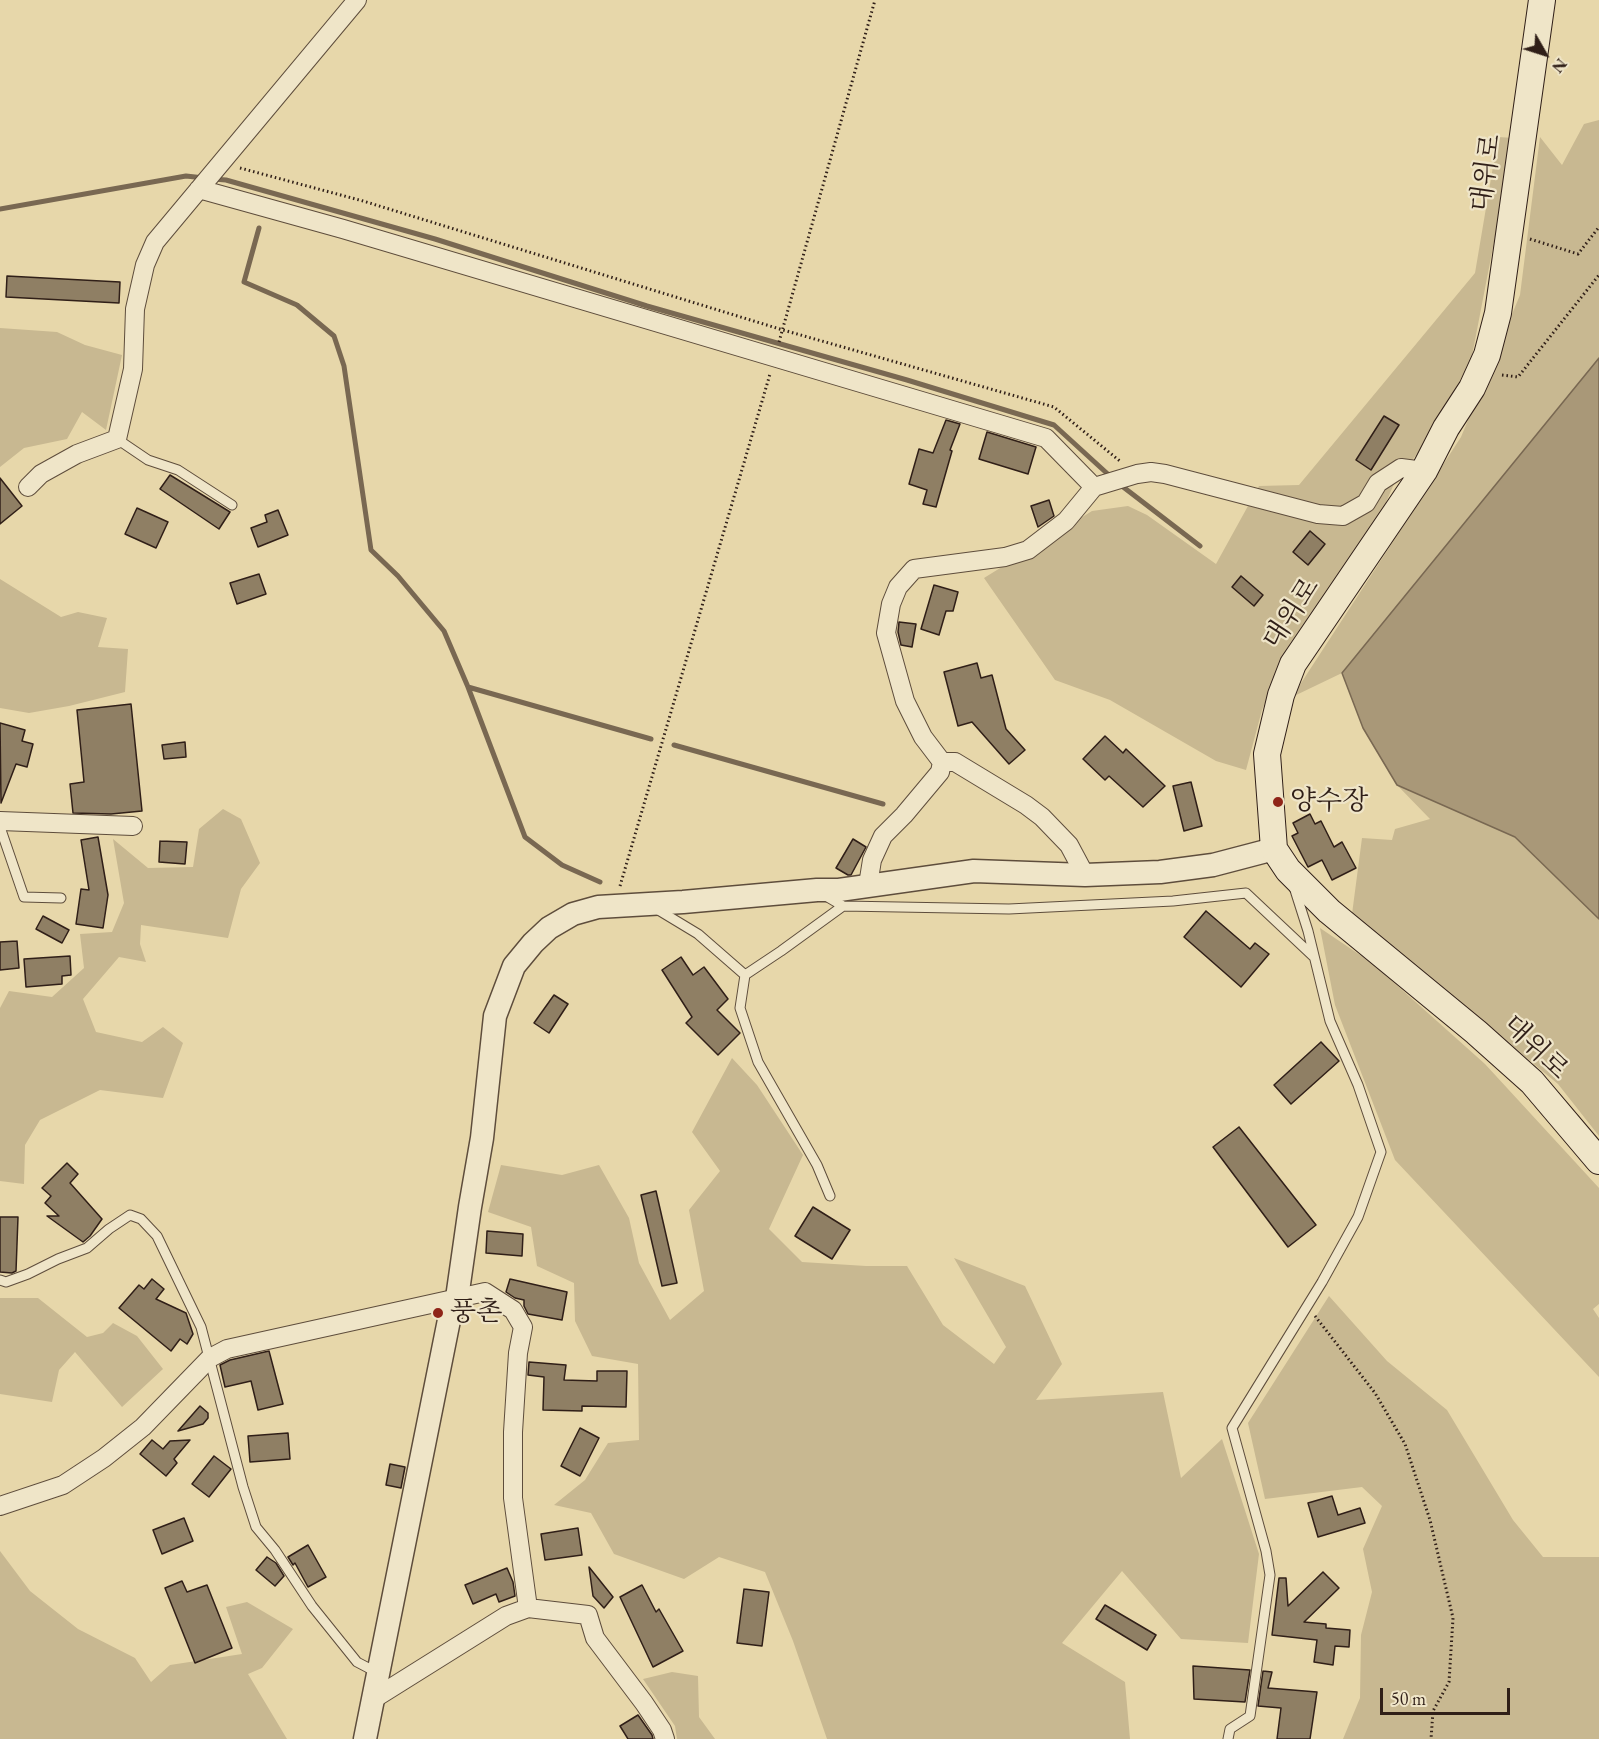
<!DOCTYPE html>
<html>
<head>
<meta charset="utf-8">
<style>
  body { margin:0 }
  #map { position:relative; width:1599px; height:1739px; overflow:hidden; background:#e7d7aa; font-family:"EB Garamond",serif }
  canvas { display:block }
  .north { position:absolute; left:1515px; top:24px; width:60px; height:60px; -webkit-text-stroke:4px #efe5c8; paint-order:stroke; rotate:129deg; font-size:16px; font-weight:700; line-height:24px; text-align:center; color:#301f18 }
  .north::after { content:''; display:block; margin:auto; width:21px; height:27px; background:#301f18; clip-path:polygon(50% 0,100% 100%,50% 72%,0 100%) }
  .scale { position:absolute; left:1380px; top:1688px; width:130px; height:27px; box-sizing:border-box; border:3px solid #301f18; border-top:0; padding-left:8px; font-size:18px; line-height:21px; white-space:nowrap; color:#301f18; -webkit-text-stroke:4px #efe5c8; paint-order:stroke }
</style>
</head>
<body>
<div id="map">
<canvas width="1599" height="1739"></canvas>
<div class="north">N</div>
<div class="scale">50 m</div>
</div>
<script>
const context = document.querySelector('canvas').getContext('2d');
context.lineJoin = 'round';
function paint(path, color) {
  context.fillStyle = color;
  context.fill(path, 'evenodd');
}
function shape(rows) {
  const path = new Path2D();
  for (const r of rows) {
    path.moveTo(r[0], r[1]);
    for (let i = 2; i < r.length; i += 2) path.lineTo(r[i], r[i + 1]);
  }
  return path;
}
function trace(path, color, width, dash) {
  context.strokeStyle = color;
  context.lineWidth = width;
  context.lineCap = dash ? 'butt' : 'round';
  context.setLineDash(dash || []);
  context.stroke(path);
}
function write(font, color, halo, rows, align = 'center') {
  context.font = font + ' "EB Garamond","Noto Serif KR",serif';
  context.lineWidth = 4.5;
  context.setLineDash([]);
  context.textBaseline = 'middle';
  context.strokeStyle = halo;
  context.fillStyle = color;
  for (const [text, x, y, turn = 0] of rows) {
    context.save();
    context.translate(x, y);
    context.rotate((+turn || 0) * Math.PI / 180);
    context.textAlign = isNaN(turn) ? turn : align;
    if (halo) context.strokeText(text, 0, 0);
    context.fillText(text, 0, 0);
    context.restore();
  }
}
paint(shape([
  [1599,120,1599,358,1342,673,1292,697,1461,437,1520,295,1540,137,1562,165,1584,124],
  [1498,137,1514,138,1471,361,1420,450,1393,486,1382,512,1289,645,1262,710,1246,770,1216,761,1110,700,1055,680,984,578,1092,511,1128,506,1147,515,1216,564,1259,486,1299,485,1475,273],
  [0,328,57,332,85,345,122,355,106,430,82,412,67,439,24,448,0,467],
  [0,579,61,617,78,612,107,618,98,647,128,649,125,692,69,706,29,713,0,708],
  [1397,785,1515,837,1599,919,1599,1136,1558,1084,1352,914,1362,838,1392,840,1395,829,1430,819],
  [223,809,241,819,260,863,241,889,228,938,141,925,140,944,146,962,119,957,83,999,96,1032,142,1042,163,1027,183,1043,163,1098,100,1090,40,1120,25,1145,24,1184,0,1181,0,1008,9,991,52,997,84,968,80,934,112,932,124,903,113,839,148,868,193,867,199,829],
  [1320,928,1372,963,1485,1064,1599,1188,1599,1304,1593,1309,1599,1318,1599,1377,1395,1160,1335,1005],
  [732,1058,757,1085,803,1155,769,1229,802,1262,866,1266,907,1266,943,1325,994,1364,1006,1347,954,1258,1025,1286,1062,1364,1036,1400,1163,1392,1181,1478,1222,1439,1259,1554,1248,1643,1181,1639,1122,1571,1062,1643,1125,1682,1130,1739,827,1739,793,1641,765,1572,719,1557,684,1579,614,1554,591,1513,554,1505,585,1480,608,1443,639,1440,638,1364,592,1356,575,1321,574,1283,537,1266,531,1227,488,1212,501,1165,562,1175,599,1165,629,1218,639,1263,670,1320,704,1291,689,1210,720,1171,692,1132],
  [1329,1296,1387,1361,1447,1410,1513,1520,1543,1557,1599,1557,1599,1739,1343,1739,1360,1698,1361,1635,1372,1592,1363,1549,1382,1506,1362,1487,1265,1499,1248,1423],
  [0,1298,38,1298,87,1337,103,1333,113,1323,137,1336,163,1369,122,1407,75,1352,59,1370,52,1402,0,1394],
  [0,1551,30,1591,78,1629,135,1658,151,1682,170,1665,242,1654,226,1607,247,1602,293,1629,262,1668,248,1674,287,1739,0,1739],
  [672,1672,698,1676,699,1717,715,1739,677,1739,675,1726,643,1679]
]), '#c8b891');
const water = shape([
  [1599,358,1599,919,1515,837,1397,785,1363,728,1342,673,1599,358]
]);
paint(water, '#a99878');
trace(water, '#796852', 1.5);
trace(shape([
  [213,179,226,180,435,239,647,306,907,380,1054,425,1111,477],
  [0,209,186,176,204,178],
  [259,228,244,282,297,305,334,336,344,366,371,550,398,576,444,631,468,687,525,837,562,865,600,882],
  [1118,483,1200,546],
  [468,687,651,739],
  [674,745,883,804]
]), '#796852', 5);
const building = shape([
  [7,276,120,282,119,303,6,297,7,276],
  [1384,416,1399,425,1371,470,1356,460,1384,416],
  [946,420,960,424,950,450,952,451,936,507,923,504,927,490,909,484,919,449,933,453,946,420],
  [987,432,1036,447,1028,474,979,459,987,432],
  [170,475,230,512,219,529,160,489,170,475],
  [0,478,22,506,0,524,0,478],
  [1049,500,1054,516,1038,527,1031,506,1049,500],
  [137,508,168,522,156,548,125,534,137,508],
  [278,510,288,535,258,547,251,528,267,522,265,515,278,510],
  [1310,531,1325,544,1308,565,1293,552,1310,531],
  [259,574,266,594,237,604,230,583,259,574],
  [1241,576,1263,595,1254,606,1232,587,1241,576],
  [934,585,958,592,953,611,946,611,939,635,921,629,934,585],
  [899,622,916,624,912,647,901,645,898,632,899,622],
  [977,663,981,678,992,675,1006,729,1025,750,1009,764,972,722,958,726,944,672,977,663],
  [131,704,142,811,111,814,73,813,70,784,84,782,77,710,131,704],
  [0,723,25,730,22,741,33,744,27,767,16,764,1,803,0,723],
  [1105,736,1123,753,1126,749,1165,786,1143,807,1109,776,1105,780,1083,759,1105,736],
  [185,742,186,757,164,759,162,745,185,742],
  [1191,782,1202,826,1184,831,1173,786,1191,782],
  [1310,814,1315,824,1321,821,1334,847,1342,842,1356,868,1332,880,1322,860,1308,867,1292,836,1298,833,1293,823,1310,814],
  [98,837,108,895,103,928,76,924,81,889,89,890,81,840,98,837],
  [853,839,866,847,851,875,848,875,836,868,853,839],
  [160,841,187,842,185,864,159,862,160,841],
  [1206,911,1250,949,1255,943,1269,954,1241,987,1184,937,1206,911],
  [43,916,69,930,62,943,36,929,43,916],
  [17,941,19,968,0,970,0,942,17,941],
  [70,956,71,975,62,976,62,984,26,987,24,959,70,956],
  [681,957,693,975,704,967,728,999,717,1010,740,1033,718,1055,686,1023,692,1017,662,970,681,957],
  [554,995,568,1004,549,1033,534,1023,554,995],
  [1321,1042,1339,1061,1291,1104,1274,1085,1321,1042],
  [1239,1127,1316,1225,1288,1247,1213,1147,1239,1127],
  [67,1163,78,1174,70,1183,102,1219,90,1236,83,1242,47,1216,59,1216,45,1203,51,1196,42,1188,67,1163],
  [656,1191,677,1283,662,1286,641,1195,656,1191],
  [813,1207,850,1230,832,1259,795,1236,813,1207],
  [0,1217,18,1217,16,1271,12,1273,0,1272,0,1217],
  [487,1231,523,1234,522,1256,486,1253,487,1231],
  [152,1279,164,1289,156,1299,186,1313,193,1334,187,1344,180,1339,171,1351,119,1308,139,1285,144,1289,152,1279],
  [510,1279,567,1292,562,1320,528,1314,524,1306,524,1300,515,1298,506,1292,510,1279],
  [269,1351,283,1404,258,1410,251,1381,225,1387,220,1365,230,1360,269,1351],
  [529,1362,566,1365,564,1380,597,1381,597,1371,627,1371,626,1407,582,1406,582,1411,543,1410,544,1377,528,1375,529,1362],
  [200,1406,208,1413,208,1418,203,1424,178,1431,200,1406],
  [580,1428,599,1438,580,1476,561,1466,580,1428],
  [288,1433,290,1459,250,1462,248,1436,288,1433],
  [152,1440,163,1449,170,1441,190,1440,174,1459,177,1463,166,1476,140,1454,152,1440],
  [214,1456,231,1469,209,1497,192,1484,214,1456],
  [390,1464,405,1467,401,1488,386,1485,390,1464],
  [1332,1496,1338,1515,1360,1508,1365,1523,1318,1537,1308,1503,1332,1496],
  [184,1518,193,1541,162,1554,153,1530,184,1518],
  [578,1528,582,1555,545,1560,541,1534,578,1528],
  [308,1545,326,1577,308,1587,295,1563,293,1565,288,1557,308,1545],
  [267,1557,276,1563,284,1576,275,1586,256,1570,267,1557],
  [589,1567,613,1597,604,1608,593,1596,589,1567],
  [507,1568,513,1582,515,1596,499,1602,496,1594,473,1604,465,1585,507,1568],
  [1323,1572,1339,1588,1304,1622,1326,1624,1326,1628,1350,1630,1349,1647,1335,1646,1333,1665,1314,1662,1317,1640,1272,1635,1279,1578,1286,1578,1288,1606,1323,1572],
  [182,1581,187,1592,207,1585,232,1648,195,1663,165,1588,182,1581],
  [642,1585,656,1612,659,1609,683,1651,653,1667,620,1597,642,1585],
  [744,1589,769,1592,762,1646,737,1643,744,1589],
  [1105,1605,1156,1635,1147,1650,1096,1619,1105,1605],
  [1193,1666,1250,1670,1245,1702,1194,1699,1193,1666],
  [1263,1671,1272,1672,1268,1688,1317,1692,1310,1739,1277,1739,1281,1708,1258,1706,1263,1671],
  [638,1715,652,1735,653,1739,628,1739,620,1726,638,1715]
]);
paint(building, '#8f7f64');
trace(building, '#301f18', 1.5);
const service = shape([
  [117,439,148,460,178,470,232,505],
  [0,827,24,897,61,898],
  [826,896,843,906,1009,909,1173,901,1246,893,1314,957],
  [655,908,698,934,745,975],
  [830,1196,817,1165,758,1062,740,1008,745,975,781,951,843,906],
  [0,1280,6,1282,28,1274,58,1259,87,1248,109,1229,130,1215,141,1219,157,1236,201,1327,243,1487,256,1527,275,1550,312,1606,357,1662,378,1673],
  [1228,1739,1230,1729,1250,1716,1270,1575,1266,1551,1232,1428,1322,1282,1358,1217,1381,1152,1358,1085,1330,1021,1308,931,1294,887]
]);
const minor = shape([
  [199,189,343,229,1046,438,1094,487],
  [28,487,41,474,77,454,117,439,133,369,135,309,145,265,155,242,357,0],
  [942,762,955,762,1026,805,1042,817,1069,845,1085,875],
  [0,821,133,826],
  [868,885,872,860,883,836,904,815,940,772,942,762,923,737,905,701,886,633,891,604,898,587,914,569,1005,557,1028,550,1066,521,1094,487,1137,474,1151,472,1165,474,1318,514,1343,516,1366,503,1378,483,1401,468,1424,471],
  [0,1506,63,1485,104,1458,143,1427,210,1358,227,1349,485,1292,513,1310,523,1327,518,1353,513,1432,513,1498,528,1608],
  [375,1698,506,1616,528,1608,588,1615,595,1638,644,1703,662,1730,665,1739]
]);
const tertiary = shape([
  [365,1739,449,1320,457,1298,470,1207,482,1138,495,1016,514,966,533,943,549,928,573,914,598,907,683,902,817,890,839,890,974,871,1085,875,1160,872,1213,865,1274,849]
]);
const secondary = shape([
  [1542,0,1498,313,1487,355,1472,388,1446,428,1424,471,1293,664,1281,695,1267,754,1274,849,1288,870,1329,911,1476,1032,1532,1082,1599,1161]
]);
trace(service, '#5e4d3c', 11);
trace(minor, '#5e4d3c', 20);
trace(tertiary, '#5e4d3c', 25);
trace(secondary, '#301f18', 28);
trace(shape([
  [240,168,363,201,783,330,1054,407,1121,462],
  [1530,239,1578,254,1599,227],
  [779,342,875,0],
  [1502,375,1518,377,1599,275],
  [620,886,770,374],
  [1315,1316,1375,1393,1405,1444,1430,1520,1453,1618,1449,1682,1433,1711,1431,1739]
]), '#301f18', 3, [1.5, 3]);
trace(service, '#efe5c8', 9);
trace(minor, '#efe5c8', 18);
trace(tertiary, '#efe5c8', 22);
trace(secondary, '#efe5c8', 26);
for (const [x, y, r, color] of [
  [1278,802,6,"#8f2418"],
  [438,1313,6,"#8f2418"]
]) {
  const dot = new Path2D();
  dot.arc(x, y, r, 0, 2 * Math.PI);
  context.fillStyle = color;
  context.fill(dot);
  trace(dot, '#efe5c8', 2);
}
write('27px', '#301f18', '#efe5c8', [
  ["대위로",1487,173,-82],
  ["대위로",1292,614,-57],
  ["대위로",1535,1048,44]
]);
write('27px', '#301f18', '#efe5c8', [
  ["양수장",1290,802],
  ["풍촌",450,1313]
], 'left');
</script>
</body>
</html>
